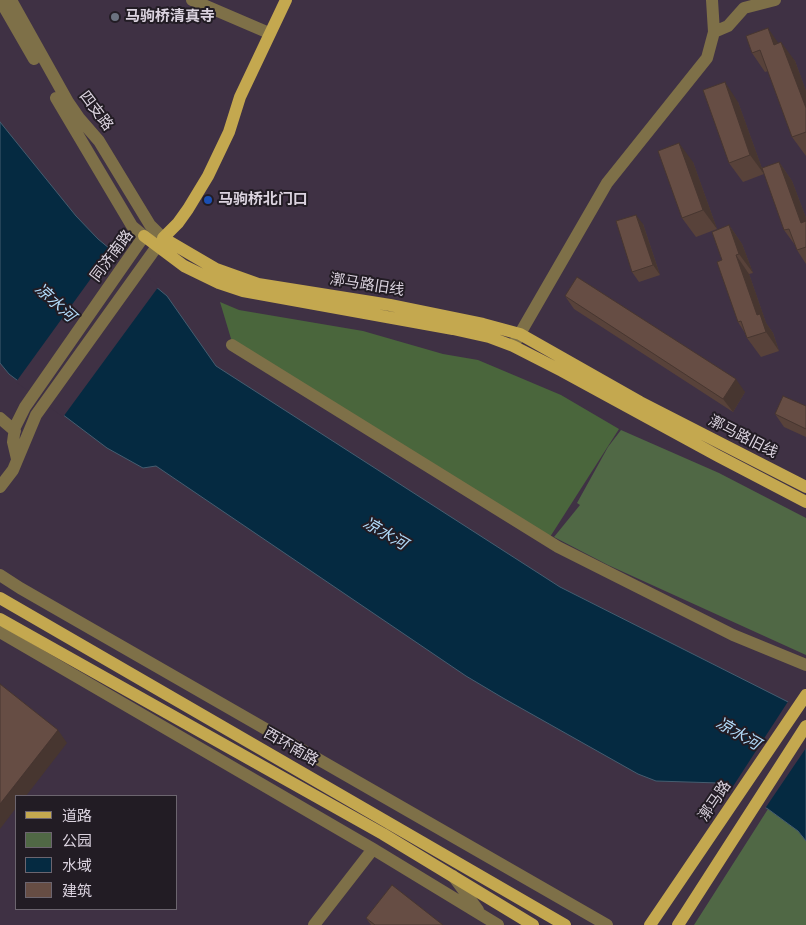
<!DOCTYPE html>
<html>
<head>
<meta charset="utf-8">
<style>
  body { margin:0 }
  #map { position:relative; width:806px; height:925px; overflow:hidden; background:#3f3144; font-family:"IBM Plex Sans","Noto Sans SC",sans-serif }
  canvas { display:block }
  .legend { position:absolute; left:15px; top:795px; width:162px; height:115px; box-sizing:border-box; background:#221c24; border:1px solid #6c656f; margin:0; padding:6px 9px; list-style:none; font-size:15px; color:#dbd3df }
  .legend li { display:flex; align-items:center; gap:10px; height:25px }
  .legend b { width:25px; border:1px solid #6c656f }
</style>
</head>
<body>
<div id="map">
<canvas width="806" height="925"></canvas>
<ul class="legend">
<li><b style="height:6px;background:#c4a84f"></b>道路</li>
<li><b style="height:14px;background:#506845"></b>公园</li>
<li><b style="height:14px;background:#052a41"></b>水域</li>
<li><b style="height:14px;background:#664d44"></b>建筑</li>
</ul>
</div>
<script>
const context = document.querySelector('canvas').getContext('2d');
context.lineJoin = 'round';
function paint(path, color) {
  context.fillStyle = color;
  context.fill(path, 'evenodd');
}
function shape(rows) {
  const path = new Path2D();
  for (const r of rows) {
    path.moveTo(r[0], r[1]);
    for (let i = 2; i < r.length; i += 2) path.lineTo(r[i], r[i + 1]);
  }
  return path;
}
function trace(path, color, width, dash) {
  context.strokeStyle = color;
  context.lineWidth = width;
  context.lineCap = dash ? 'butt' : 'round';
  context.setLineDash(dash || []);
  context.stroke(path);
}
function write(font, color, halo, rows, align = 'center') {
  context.font = font + ' "IBM Plex Sans","Noto Sans SC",sans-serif';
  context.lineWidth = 4;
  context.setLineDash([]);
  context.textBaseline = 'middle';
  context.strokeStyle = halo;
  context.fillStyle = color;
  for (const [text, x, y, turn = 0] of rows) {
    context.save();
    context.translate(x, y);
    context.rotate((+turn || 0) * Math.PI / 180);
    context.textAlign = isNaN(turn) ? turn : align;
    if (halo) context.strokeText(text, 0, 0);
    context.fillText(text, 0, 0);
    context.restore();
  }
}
paint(shape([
  [621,430,719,473,806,518,806,655,608,565,554,537,580,505,577,503,608,447],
  [768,809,798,831,806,841,806,925,694,925]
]), '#506845');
paint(shape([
  [220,302,239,310,363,331,443,354,478,360,561,395,619,429,550,537,232,342]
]), '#4a663c');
const water = shape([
  [0,122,76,216,98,239,167,296,216,366,560,587,806,711,806,841,798,831,768,809,719,783,656,781,638,774,503,698,466,676,156,466,143,468,107,448,9,374,0,363,0,122]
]);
paint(water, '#052a41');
trace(water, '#455d70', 1);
paint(shape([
  [113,248,159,286,63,417,16,382],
  [789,700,806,708,806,748,764,810,730,791]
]), '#3f3144');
trace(shape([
  [0,0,34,59],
  [11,0,68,102,79,118,99,141,150,225,163,238],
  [192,0,269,33],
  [714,32,728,26,744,8,775,0],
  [56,98,132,226,144,236],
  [514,344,607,183,707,58,714,32,712,0],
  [232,345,558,547,733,635,806,665],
  [0,418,15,431],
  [17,459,13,442,15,427,25,407,144,236],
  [0,487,13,470,36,415,163,238],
  [0,575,20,588,607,925],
  [0,632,373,849,498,925],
  [453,876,478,910],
  [314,925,373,849]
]), '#7e7048', 12);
trace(shape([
  [286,0,240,97,229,132,208,176,188,209,178,223,163,238,216,269,258,284,390,305,483,324,520,334,640,402,806,487],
  [144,236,184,266,219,283,243,291,453,329,489,337,513,346,562,371,718,456,806,502],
  [0,598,565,925],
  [0,619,383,834,533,925],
  [650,925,806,695],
  [678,925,806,726]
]), '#c4a84f', 12);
paint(shape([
  [779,43,795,61,806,91,806,156,792,137,768,71,765,72,752,53],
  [738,102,764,174,743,182,729,163],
  [693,162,717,229,696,237,682,218],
  [779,162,792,181,806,218,806,264,797,250,795,245,784,230],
  [643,224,660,275,639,282,632,272],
  [729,225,742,244,753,273,749,274,766,323,773,333,779,351,761,357,747,338,745,333,738,322],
  [565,296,745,392,733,412,574,309],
  [806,406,806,437,784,427,775,414],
  [366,918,443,925,371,925]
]), '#58423a');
paint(shape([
  [768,28,781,47,774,45],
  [781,42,795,61,806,91,806,108],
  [725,82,738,102,764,174,750,155],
  [679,143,693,162,717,229,703,210],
  [779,162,792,181,806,218,806,229,801,223],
  [636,215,643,224,660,275,653,265],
  [729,225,742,244,753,273,739,254],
  [736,255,749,274,766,323,773,333,779,351,766,332,757,315],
  [736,379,745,392,733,412,723,399],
  [58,730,67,743,26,796,16,796,16,808,0,829,0,804]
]), '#473630');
const building = shape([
  [768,28,774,45,781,42,806,108,806,132,792,137,760,50,752,53,746,36,768,28],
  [725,82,750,155,729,163,703,90,725,82],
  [679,143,703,210,682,218,658,151,679,143],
  [779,162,801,223,806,221,806,247,797,250,789,229,784,230,762,168,779,162],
  [636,215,653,265,632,272,616,221,636,215],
  [729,225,739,254,736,255,757,315,760,314,766,332,747,338,741,321,738,322,717,262,722,260,712,232,729,225],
  [577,277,736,379,723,399,565,296,577,277],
  [783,396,806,406,806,429,775,414,783,396],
  [0,684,58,730,0,804,0,684],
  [392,885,443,925,375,925,366,918,392,885]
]);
paint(building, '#664d44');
trace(building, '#473630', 1);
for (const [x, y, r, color] of [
  [115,17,5,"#6b7280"],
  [208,200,5,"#1a4fb4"]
]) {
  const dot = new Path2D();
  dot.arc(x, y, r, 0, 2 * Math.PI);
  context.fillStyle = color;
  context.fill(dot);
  trace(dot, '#221c24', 2);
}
write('bold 15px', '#dbd3df', '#221c24', [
  ["马驹桥清真寺",125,17],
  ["马驹桥北门口",218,200]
], 'left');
write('15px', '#dbd3df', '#221c24', [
  ["四支路",96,111,53],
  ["同济南路",112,256,-53],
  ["漷马路旧线",367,285,9],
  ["漷马路旧线",743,437,27],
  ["西环南路",291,747,30],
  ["漷马路",715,801,-56]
]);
write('italic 16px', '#b1daf9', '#221c24', [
  ["凉水河",55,303,42],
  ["凉水河",385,534,30],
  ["凉水河",738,734,30]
]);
</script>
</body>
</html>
